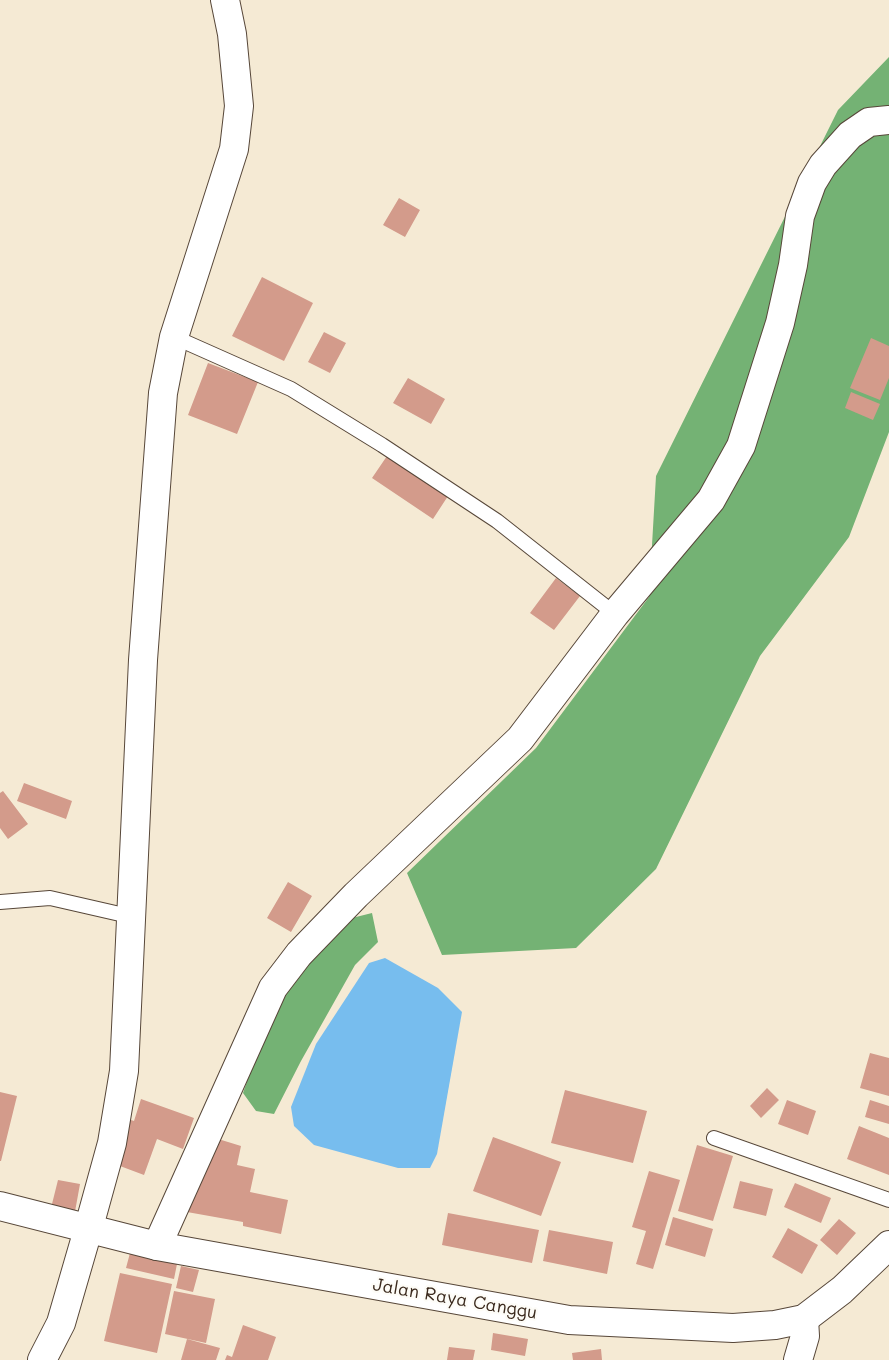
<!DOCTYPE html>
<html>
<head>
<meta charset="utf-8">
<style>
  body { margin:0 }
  canvas { display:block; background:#f5ead4 }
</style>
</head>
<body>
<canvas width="889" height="1360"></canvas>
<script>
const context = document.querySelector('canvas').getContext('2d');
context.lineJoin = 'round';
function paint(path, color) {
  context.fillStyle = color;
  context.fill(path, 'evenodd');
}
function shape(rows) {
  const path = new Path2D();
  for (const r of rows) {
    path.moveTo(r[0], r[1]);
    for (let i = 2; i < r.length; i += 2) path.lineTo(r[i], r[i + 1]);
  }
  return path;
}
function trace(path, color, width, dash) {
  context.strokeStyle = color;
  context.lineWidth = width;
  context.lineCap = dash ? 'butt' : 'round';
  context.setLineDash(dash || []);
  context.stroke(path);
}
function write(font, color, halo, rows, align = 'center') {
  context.font = font + ' Mali,sans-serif';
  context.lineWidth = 4.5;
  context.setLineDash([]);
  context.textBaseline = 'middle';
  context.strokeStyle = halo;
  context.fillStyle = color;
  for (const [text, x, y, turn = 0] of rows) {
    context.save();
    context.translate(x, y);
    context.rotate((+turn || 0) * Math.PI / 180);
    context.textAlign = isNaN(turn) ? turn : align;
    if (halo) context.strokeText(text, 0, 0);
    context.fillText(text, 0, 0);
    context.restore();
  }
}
paint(shape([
  [889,57,889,432,849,537,760,656,656,869,576,948,442,955,407,873,536,748,649,597,656,476,838,110],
  [372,913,378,942,355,965,301,1061,274,1114,256,1111,243,1093,263,1034,298,971,348,919]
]), '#74b274');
paint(shape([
  [385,958,438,988,462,1012,437,1154,430,1168,398,1168,314,1145,294,1126,291,1107,316,1044,369,963]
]), '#77bdee');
paint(shape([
  [399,198,420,210,405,237,383,225],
  [262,277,313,303,284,361,232,336],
  [324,332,346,343,330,373,308,362],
  [871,338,889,346,889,378,880,400,850,388],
  [208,363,258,382,237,434,188,415],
  [408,378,445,399,431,424,393,403],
  [851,392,880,404,873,420,845,408],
  [387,456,448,496,433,519,372,478],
  [556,578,580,596,554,630,530,613],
  [24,783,72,801,66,819,17,801],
  [3,791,28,824,8,839,0,828,0,793],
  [288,882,312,896,291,932,267,918],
  [870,1053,889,1058,889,1096,860,1088],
  [767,1088,779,1100,761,1118,750,1106],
  [565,1090,647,1111,633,1163,551,1143],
  [0,1092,17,1096,1,1161,0,1161],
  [141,1099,194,1118,183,1149,157,1139,144,1175,112,1163,128,1119,134,1121],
  [787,1100,816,1111,808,1135,778,1124],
  [870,1100,889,1106,889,1124,865,1117],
  [859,1126,889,1138,889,1175,847,1159],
  [493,1137,561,1162,541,1216,473,1191],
  [215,1138,241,1146,237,1165,255,1169,250,1192,288,1200,281,1234,243,1226,243,1222,187,1212],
  [697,1145,733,1156,713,1221,678,1211],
  [649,1171,680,1180,653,1269,636,1264,646,1231,632,1227],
  [58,1180,80,1184,74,1217,50,1212],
  [740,1181,773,1189,766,1216,733,1208],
  [795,1183,831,1198,821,1223,784,1207],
  [448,1213,539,1230,532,1263,442,1245],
  [673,1217,713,1229,705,1257,665,1245],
  [839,1219,856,1233,837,1255,820,1240],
  [788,1228,818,1245,802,1274,772,1257],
  [549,1230,613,1242,607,1274,543,1261],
  [130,1253,177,1264,174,1279,126,1268],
  [181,1266,199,1270,193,1292,176,1288],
  [120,1273,172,1284,157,1353,104,1341],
  [174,1291,215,1299,206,1343,165,1334],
  [243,1325,276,1337,268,1360,225,1360,227,1355,232,1357],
  [493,1333,528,1339,525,1356,491,1350],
  [187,1339,220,1348,216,1360,181,1360],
  [449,1347,475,1350,473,1360,447,1360],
  [601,1349,602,1360,573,1360,572,1353]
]), '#d39b8b');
const service = shape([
  [174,337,291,389,382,445,497,521,615,614],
  [0,902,50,898,133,917],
  [714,1138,889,1200]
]);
const minor = shape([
  [88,1230,112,1143,124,1071,143,660,163,393,174,337,234,149,239,106,232,34,225,0],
  [157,1246,273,988,299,954,356,895,520,739,615,614,711,500,741,446,780,323,793,265,800,216,812,183,823,165,850,135,869,122,889,120],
  [798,1360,805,1336,804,1319]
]);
const tertiary = shape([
  [42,1360,61,1323,88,1230]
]);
const secondary = shape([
  [0,1206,157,1246,569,1320,733,1328,775,1325,804,1319,842,1290,889,1245]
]);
trace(service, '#574739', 16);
trace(minor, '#574739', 30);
trace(tertiary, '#574739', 30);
trace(secondary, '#574739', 30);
trace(service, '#fff', 14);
trace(minor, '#fff', 28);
trace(tertiary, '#fff', 28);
trace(secondary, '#fff', 28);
write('18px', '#3b2a1e', '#fdfcf7', [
  ["Jalan Raya Canggu",455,1299,10]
]);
</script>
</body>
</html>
